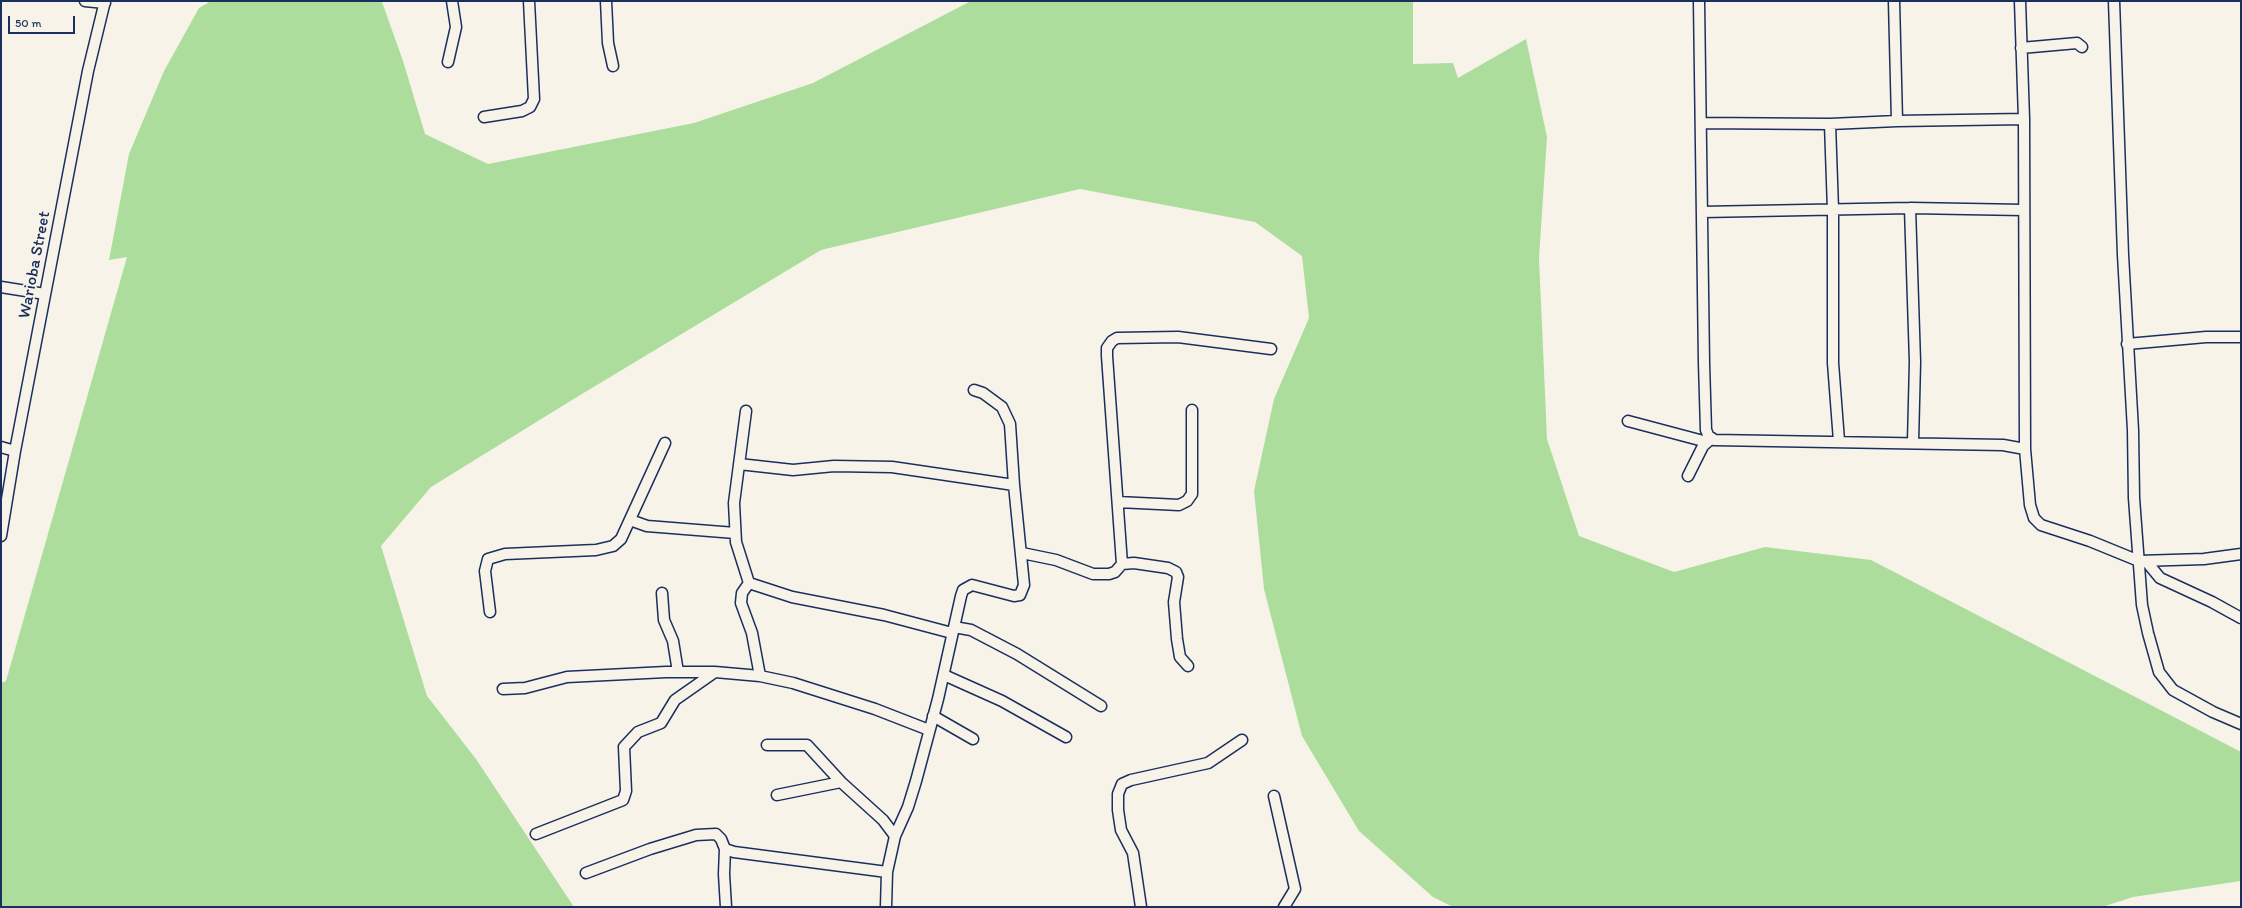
<!DOCTYPE html>
<html>
<head>
<meta charset="utf-8">
<style>
  body { margin:0 }
  #map { position:relative; width:2242px; height:908px; overflow:hidden; background:#f7f3e8; font-family:Itim,sans-serif }
  canvas { display:block }
  .frame { position:absolute; inset:0; border:2px solid #1b2f5e; pointer-events:none }
  .scale { position:absolute; left:8px; top:16px; width:67px; height:18px; box-sizing:border-box; border:2px solid #1b2f5e; border-top:0; padding-left:5px; font-size:12px; line-height:14px; white-space:nowrap; color:#1b2f5e; -webkit-text-stroke:3px #f7f3e8; paint-order:stroke }
</style>
</head>
<body>
<div id="map">
<canvas width="2242" height="908"></canvas>
<div class="frame"></div>
<div class="scale">50 m</div>
</div>
<script>
const context = document.querySelector('canvas').getContext('2d');
context.lineJoin = 'round';
function paint(path, color) {
  context.fillStyle = color;
  context.fill(path, 'evenodd');
}
function shape(rows) {
  const path = new Path2D();
  for (const r of rows) {
    path.moveTo(r[0], r[1]);
    for (let i = 2; i < r.length; i += 2) path.lineTo(r[i], r[i + 1]);
  }
  return path;
}
function trace(path, color, width, dash) {
  context.strokeStyle = color;
  context.lineWidth = width;
  context.lineCap = dash ? 'butt' : 'round';
  context.setLineDash(dash || []);
  context.stroke(path);
}
function write(font, color, halo, rows, align = 'center') {
  context.font = font + ' Itim,sans-serif';
  context.lineWidth = 3.5;
  context.setLineDash([]);
  context.textBaseline = 'middle';
  context.strokeStyle = halo;
  context.fillStyle = color;
  for (const [text, x, y, turn = 0] of rows) {
    context.save();
    context.translate(x, y);
    context.rotate((+turn || 0) * Math.PI / 180);
    context.textAlign = isNaN(turn) ? turn : align;
    if (halo) context.strokeText(text, 0, 0);
    context.fillText(text, 0, 0);
    context.restore();
  }
}
paint(shape([
  [211,1,379,1,382,2,403,61,425,134,488,164,694,123,813,83,971,1,1413,1,1413,64,1453,63,1458,78,1526,39,1547,137,1539,258,1547,439,1579,536,1674,572,1765,547,1871,560,2147,703,2241,752,2241,881,2133,897,2102,907,1453,907,1433,897,1359,831,1302,736,1264,589,1254,491,1274,399,1309,318,1302,256,1255,222,1080,189,821,250,572,400,431,487,381,546,427,696,476,759,574,907,1,907,1,683,6,681,127,257,109,260,129,154,164,71,199,8]
]), '#acdd9d');
const minor = shape([
  [85,1,105,3],
  [606,1,608,43,613,66],
  [1699,1,1704,363,1706,430,1709,437,1714,440,2003,445,2025,449],
  [1894,1,1897,121],
  [2020,1,2024,119,2025,449,2030,505,2034,518,2041,525,2090,541,2139,561,2204,559,2241,554],
  [2114,1,2123,255,2133,430,2134,498,2142,605,2148,633,2159,672,2173,690,2213,712,2241,724],
  [2021,48,2077,43,2082,47],
  [448,62,456,27,452,1],
  [484,117,522,111,530,107,534,99,529,1],
  [1701,123,1830,124,1897,121,2024,119],
  [1830,124,1833,210,1833,363,1839,441],
  [1910,208,1915,362,1913,442],
  [1702,212,1910,208,2024,210],
  [1,287,45,294],
  [2127,344,2206,337,2241,337],
  [746,411,734,503,736,542,749,583,792,597,884,615,952,633],
  [1628,421,1707,442],
  [1,447,15,451],
  [739,464,793,470,834,466,892,467,1014,485],
  [1688,476,1703,446,1712,438],
  [1118,502,1179,505,1187,501,1192,494,1192,410],
  [630,520,647,526,735,533],
  [1,536,15,451,88,71,105,1],
  [1022,553,1056,560,1093,574,1109,574,1115,572,1122,564,1107,356,1107,348,1112,341,1117,338,1178,337,1271,349],
  [2146,561,2160,578,2212,602,2241,618],
  [1122,564,1134,563,1168,568,1176,572,1178,577,1174,602,1177,639,1180,657,1188,666],
  [749,583,742,593,741,603,752,633,760,676],
  [662,593,664,620,673,641,678,672],
  [490,612,485,571,488,559,505,554,596,550,613,546,621,539,665,443],
  [954,627,971,630,1017,654,1101,706],
  [944,675,1002,701,1066,737],
  [503,689,525,688,567,677,666,672,715,672,760,676,793,683,875,709,929,730],
  [933,716,973,739],
  [767,745,807,745,841,782,883,820,895,836],
  [777,795,841,782],
  [1274,796,1295,889,1284,907],
  [536,834,623,800,626,791,624,747,638,732,661,723,675,700,715,672],
  [725,849,734,852,887,872],
  [586,873,650,849,696,835,716,834,721,839,725,849,724,874,726,907],
  [886,907,887,872,895,836,908,807,916,781,938,699,961,596,963,590,972,585,1014,596,1020,595,1024,585,1014,485,1010,424,1002,407,983,393,974,390],
  [1141,907,1133,853,1121,830,1118,810,1118,794,1122,784,1131,780,1208,763,1242,740]
]);
trace(minor, '#1b2f5e', 13);
trace(minor, '#f7f3e8', 10);
write('17px', '#1b2f5e', '#f7f3e8', [
  ["Warioba Street",35,265,-79]
]);
</script>
</body>
</html>
